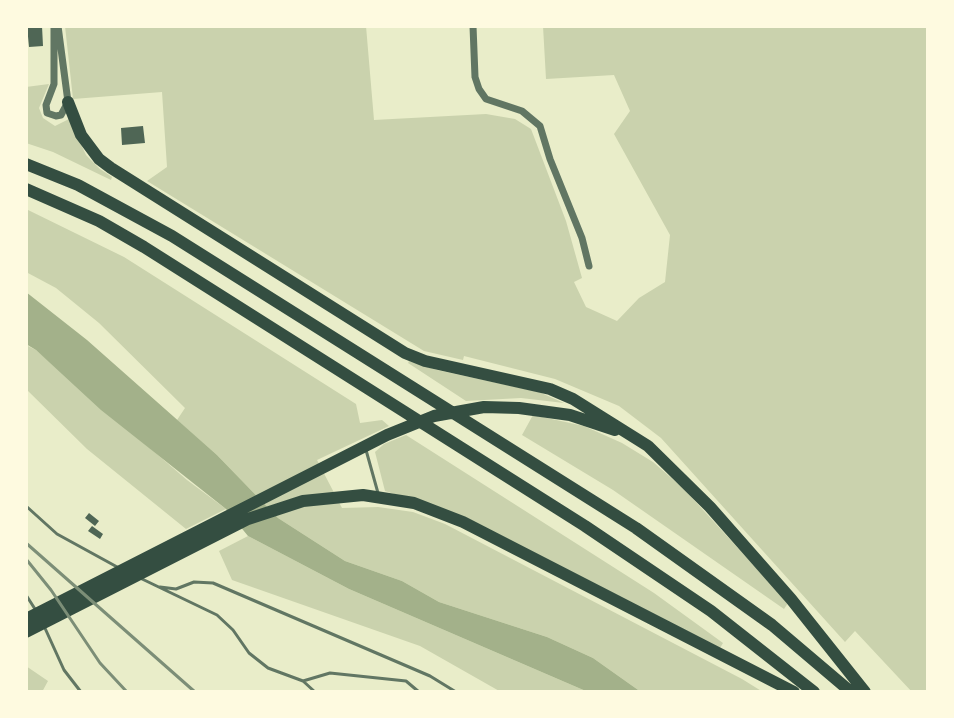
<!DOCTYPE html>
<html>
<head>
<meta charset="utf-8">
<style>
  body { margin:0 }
  #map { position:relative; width:954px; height:718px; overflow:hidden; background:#e9edc9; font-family:"Sofia Sans Condensed",sans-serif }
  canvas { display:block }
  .frame { position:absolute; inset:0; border:28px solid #fefae0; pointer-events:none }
</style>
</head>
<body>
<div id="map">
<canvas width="954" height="718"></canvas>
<div class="frame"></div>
</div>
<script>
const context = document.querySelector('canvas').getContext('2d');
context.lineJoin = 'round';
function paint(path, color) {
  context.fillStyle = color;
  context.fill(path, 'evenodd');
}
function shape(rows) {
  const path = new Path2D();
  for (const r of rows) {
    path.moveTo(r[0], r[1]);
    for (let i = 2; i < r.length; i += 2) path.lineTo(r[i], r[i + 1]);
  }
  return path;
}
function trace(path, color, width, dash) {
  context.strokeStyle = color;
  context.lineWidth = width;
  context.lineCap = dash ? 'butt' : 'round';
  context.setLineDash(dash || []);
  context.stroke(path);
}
paint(shape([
  [65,26,366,26,374,120,486,114,515,119,531,129,566,221,582,278,574,282,586,307,617,321,639,298,665,282,670,235,614,134,630,111,614,75,546,79,543,26,928,26,928,692,912,692,855,631,845,642,661,438,619,406,555,379,464,356,463,360,424,351,147,181,167,167,162,92,73,99],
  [49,84,39,108,43,118,55,126,69,119,86,155,100,169,112,177,111,180,53,152,26,143,26,87],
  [26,209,124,257,356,404,360,423,382,420,389,426,317,460,342,508,378,507,413,512,445,524,742,679,763,692,641,692,593,658,547,637,439,602,402,581,345,561,278,518,217,455,177,420,185,408,99,323,56,288,26,272],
  [26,345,36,350,187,480,226,509,186,529,87,449,26,389],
  [409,361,437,370,539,392,564,403,521,398,466,401,408,363],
  [533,415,584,426,622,443,653,462,684,489,788,603,784,609,613,490,522,435],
  [406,435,654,593,723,643,720,648,465,517,385,491,375,452,384,444],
  [248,536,349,589,588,692,501,692,420,646,232,580,219,551],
  [26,666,48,681,42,692,26,692]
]), '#cad2ad');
paint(shape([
  [26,292,87,340,217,455,278,518,345,561,402,581,439,602,547,637,593,658,641,692,588,692,349,589,248,536,226,509,101,410,36,350,26,344]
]), '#a3b18a');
paint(shape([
  [27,26,42,26,43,46,29,47],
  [143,126,145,143,122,145,121,128],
  [89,513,99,521,95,526,85,518],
  [92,526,103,534,100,539,88,531]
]), '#4f6655');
trace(shape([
  [366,450,378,493],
  [26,506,57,534,119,568],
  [140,578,217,615,233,630,249,653,268,668,303,681,315,692],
  [160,587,176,589,194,582,213,583,430,676,456,692],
  [26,595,35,609],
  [44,626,64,670,81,692],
  [303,681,330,673,406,681,419,692]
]), '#617663', 3);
trace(shape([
  [54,26,54,84,46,105,47,113,56,116,61,115,68,102,58,26],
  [473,26,475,77,479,89,486,99,522,111,540,126,550,159,582,238,589,266]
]), '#617663', 7);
trace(shape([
  [68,102,81,135,99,159,111,168,405,353,425,361,550,389,573,399,648,446,710,507,791,599,865,692],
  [26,164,78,185,172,236,636,528,772,625,851,692],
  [26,189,99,221,144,247,585,526,711,611,814,692],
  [26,619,387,435,434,416,484,407,519,408,570,415,615,430],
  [26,632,248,519,303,501,363,495,414,503,463,522,794,692]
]), '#344e41', 12);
trace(shape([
  [26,543,195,692],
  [26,559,51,590,100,663,127,692]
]), '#7c8e77', 3);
</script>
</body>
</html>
